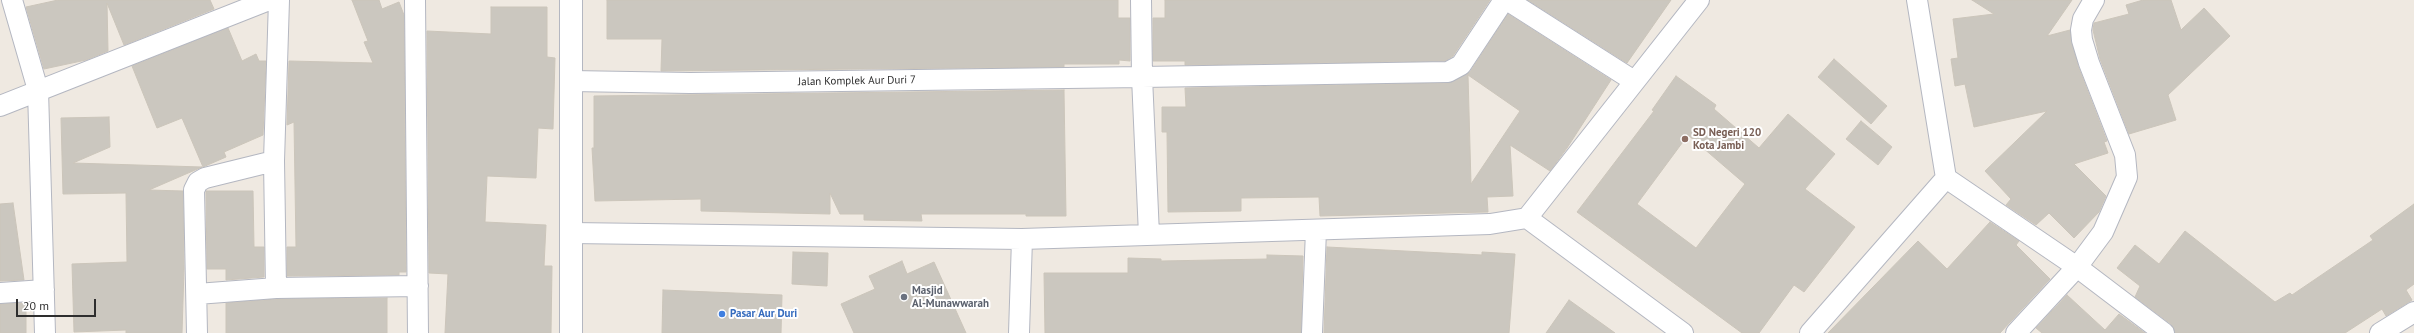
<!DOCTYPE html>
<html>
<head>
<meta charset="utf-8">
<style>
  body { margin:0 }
  #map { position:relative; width:2414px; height:333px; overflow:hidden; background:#efe9e1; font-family:"PT Sans",sans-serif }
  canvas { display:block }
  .scale { position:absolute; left:16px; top:299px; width:80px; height:18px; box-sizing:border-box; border:2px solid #2e2e2e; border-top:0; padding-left:5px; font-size:12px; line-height:14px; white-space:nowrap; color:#2e2e2e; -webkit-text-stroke:3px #fff; paint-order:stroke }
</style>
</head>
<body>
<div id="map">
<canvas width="2414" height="333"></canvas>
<div class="scale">20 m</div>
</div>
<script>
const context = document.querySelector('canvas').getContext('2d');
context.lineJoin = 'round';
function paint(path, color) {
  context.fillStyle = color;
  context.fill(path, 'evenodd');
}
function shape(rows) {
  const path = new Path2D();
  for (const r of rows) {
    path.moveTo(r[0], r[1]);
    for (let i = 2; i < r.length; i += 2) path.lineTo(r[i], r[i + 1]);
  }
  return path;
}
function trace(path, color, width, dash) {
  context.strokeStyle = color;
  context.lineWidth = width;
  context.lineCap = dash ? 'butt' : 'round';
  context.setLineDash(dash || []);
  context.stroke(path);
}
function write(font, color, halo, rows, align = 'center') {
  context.font = font + ' "PT Sans",sans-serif';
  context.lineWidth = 4;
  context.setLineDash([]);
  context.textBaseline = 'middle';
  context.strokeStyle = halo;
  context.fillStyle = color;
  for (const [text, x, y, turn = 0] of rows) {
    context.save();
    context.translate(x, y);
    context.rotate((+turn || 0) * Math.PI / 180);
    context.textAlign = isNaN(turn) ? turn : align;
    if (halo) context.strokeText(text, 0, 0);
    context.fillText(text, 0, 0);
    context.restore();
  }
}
const building = shape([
  [58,0,210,0,214,9,124,45,107,3,108,51,86,60,44,69,26,7,58,0],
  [352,0,379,0,382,9,399,2,404,15,406,272,399,272,399,275,287,276,287,247,296,247,294,122,287,125,289,61,373,63,364,42,368,41,352,0],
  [607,0,1118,0,1118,18,1130,18,1130,61,1119,60,1119,64,1064,64,1064,67,661,71,662,39,607,39,607,0],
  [1165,0,1490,0,1453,56,1445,61,1185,65,1185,61,1153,61,1153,18,1165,18,1165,0],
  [1528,0,1671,0,1627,63,1528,0],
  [1972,0,2072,0,2047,36,2070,30,2078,66,2107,141,2104,142,2108,153,2074,164,2106,196,2099,212,2074,238,2049,213,2036,225,2006,205,2011,199,1985,171,2047,111,1974,127,1965,84,1955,86,1951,59,1958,58,1953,19,1994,14,1972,0],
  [2143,0,2171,0,2181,30,2204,8,2230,36,2168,95,2176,120,2129,134,2100,59,2093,30,2094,23,2129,14,2126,5,2143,0],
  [491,7,547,7,547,57,555,58,553,129,538,128,536,178,487,176,485,222,546,225,544,266,552,266,551,333,445,333,448,274,429,273,427,31,491,34,491,7],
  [1508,14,1611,80,1567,148,1550,171,1510,145,1513,196,1487,197,1488,212,1320,216,1319,197,1241,198,1241,211,1168,212,1167,132,1162,132,1162,107,1186,107,1185,88,1449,83,1470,72,1508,14],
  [1468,75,1520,111,1471,184,1468,75],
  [228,28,242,61,256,54,259,61,266,61,263,135,224,152,226,157,203,167,182,118,157,128,132,66,228,28],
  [1834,59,1887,106,1871,124,1818,77,1834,59],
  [1676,76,1716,105,1714,109,1759,148,1788,114,1835,154,1805,189,1855,227,1804,292,1794,285,1759,333,1742,333,1577,212,1654,111,1652,110,1676,76],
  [1688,135,1745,184,1696,248,1637,204,1688,135],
  [1064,90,1066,216,1026,216,1026,214,921,214,922,221,864,220,864,214,840,214,830,193,830,214,701,211,701,199,595,201,592,148,594,148,594,96,1064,90],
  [109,117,110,147,73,163,202,167,149,190,183,191,184,269,182,333,126,333,126,330,74,332,72,264,127,262,126,193,63,194,61,118,109,117],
  [1861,121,1892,147,1878,165,1846,139,1861,121],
  [206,191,253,191,254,247,264,247,264,277,226,280,226,269,207,269,206,191],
  [13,203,24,280,0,281,0,204,13,203],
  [2414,204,2414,284,2406,290,2412,300,2386,316,2382,309,2345,333,2175,333,2171,324,2135,297,2140,286,2117,268,2135,245,2159,264,2185,231,2275,302,2290,293,2292,295,2373,240,2370,236,2414,204],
  [1990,222,2019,241,2016,245,2050,279,2000,333,1828,333,1918,241,1947,269,1990,222],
  [1327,247,1482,255,1482,252,1515,254,1509,333,1324,333,1327,247],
  [793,252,828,253,827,286,792,284,793,252],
  [1267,255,1303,256,1301,333,1045,333,1044,273,1128,273,1128,258,1161,259,1161,261,1267,259,1267,255],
  [902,261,907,274,934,262,966,333,854,333,841,304,875,289,869,276,902,261],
  [663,290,782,295,781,333,662,333,663,290],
  [2067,295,2105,330,2119,314,2145,333,2042,333,2036,328,2067,295],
  [387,298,387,333,226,333,226,303,277,299,387,298],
  [1569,300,1615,333,1546,333,1569,300],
  [26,303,26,333,0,333,0,304,26,303]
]);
paint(building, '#cbc7bf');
trace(building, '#cbc5ba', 1);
const minor = shape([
  [12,0,38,90,45,333],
  [415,0,418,333],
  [1507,0,1634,81],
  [1917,0,1946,178,2077,267,2164,333],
  [571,81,690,83,1142,77,1141,0],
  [0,106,269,0],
  [1527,218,1683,333],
  [571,233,1022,239,1490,224,1527,218,1699,0],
  [1149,235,1142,77,1448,72,1461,65,1504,0],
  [276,288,274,161,279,0],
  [0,293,44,290],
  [197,294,276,288,418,286],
  [197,333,194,190,198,182,205,178,274,161],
  [1019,333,1022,239],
  [1312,333,1316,230],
  [1810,333,1946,178],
  [2016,333,2077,267,2103,232,2127,177,2125,155,2089,63,2082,40,2081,30,2083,19,2094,0],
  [2380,333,2414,312]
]);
const tertiary = shape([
  [571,333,571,0]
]);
trace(minor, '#b4b7c1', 22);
trace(tertiary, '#b4b7c1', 24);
trace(minor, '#fff', 20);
trace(tertiary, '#fff', 22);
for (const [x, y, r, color] of [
  [1685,139,4,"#8d6e63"],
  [904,297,4,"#6b7280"],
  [722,314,4,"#3f7fe0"]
]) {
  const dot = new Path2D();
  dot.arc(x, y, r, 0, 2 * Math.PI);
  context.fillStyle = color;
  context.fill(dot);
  trace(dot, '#fff', 1.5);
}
write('11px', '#2e2e2e', '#fff', [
  ["Jalan Komplek Aur Duri 7",857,81,-1]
]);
write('bold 11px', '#785e54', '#fff', [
  ["SD Negeri 120",1693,133],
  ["Kota Jambi",1693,146]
], 'left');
write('bold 11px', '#5b616d', '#fff', [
  ["Masjid",912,291],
  ["Al-Munawwarah",912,304]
], 'left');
write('bold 11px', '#366cbe', '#fff', [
  ["Pasar Aur Duri",730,314]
], 'left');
</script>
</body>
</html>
